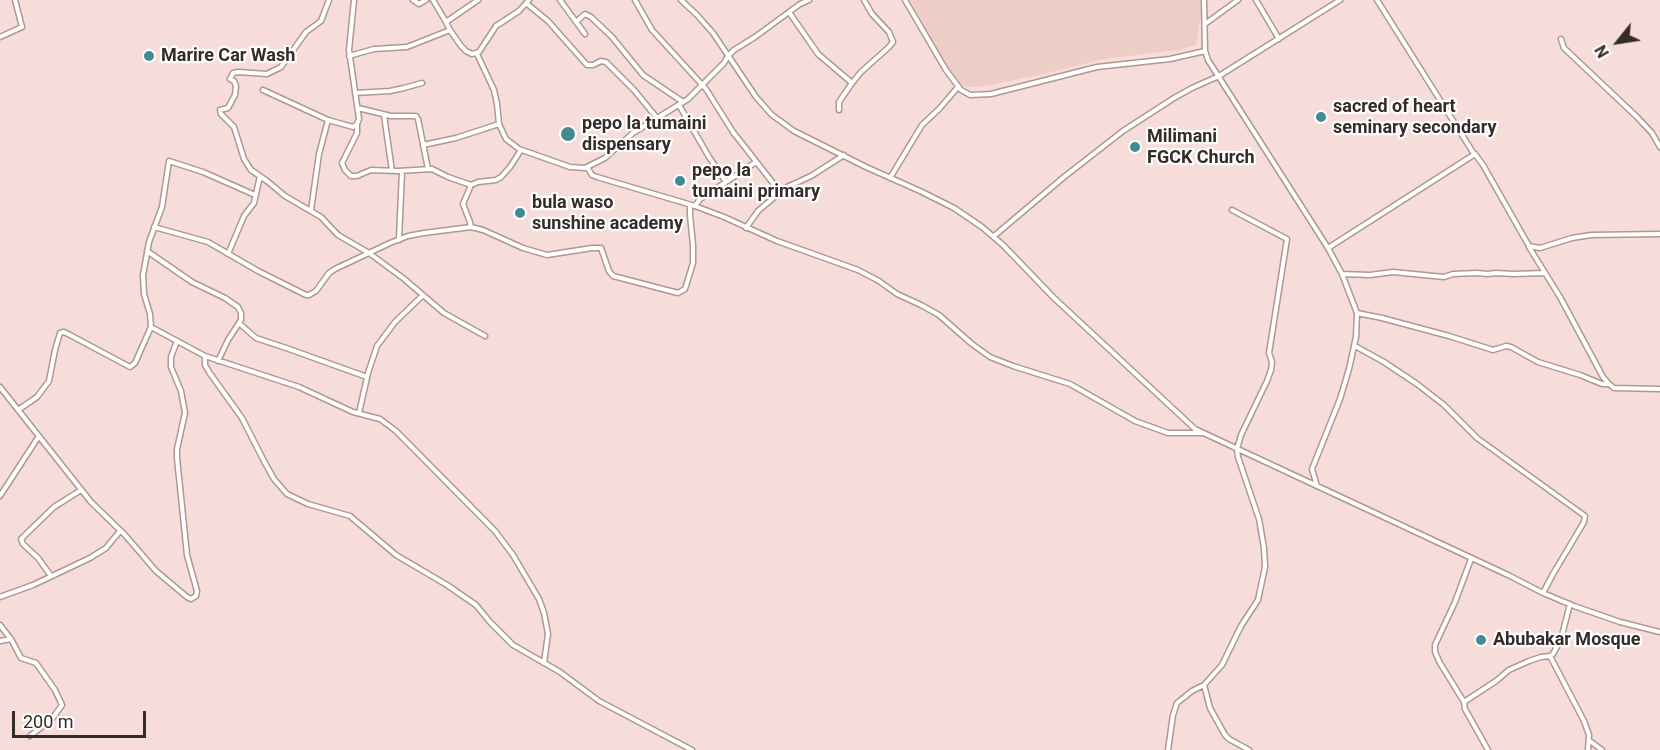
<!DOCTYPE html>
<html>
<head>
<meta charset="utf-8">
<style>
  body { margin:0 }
  #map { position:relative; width:1660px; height:750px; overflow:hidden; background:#f7ddd9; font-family:Roboto,sans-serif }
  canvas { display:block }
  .north { position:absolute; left:1588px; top:12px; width:60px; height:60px; -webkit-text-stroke:4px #fff; paint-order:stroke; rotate:240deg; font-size:16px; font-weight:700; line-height:24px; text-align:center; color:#352b29 }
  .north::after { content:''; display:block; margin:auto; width:21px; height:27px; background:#352b29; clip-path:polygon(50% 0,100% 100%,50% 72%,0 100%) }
  .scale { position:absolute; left:12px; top:711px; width:134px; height:27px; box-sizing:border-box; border:3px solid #352b29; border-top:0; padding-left:8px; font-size:18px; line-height:21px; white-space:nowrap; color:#352b29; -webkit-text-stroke:4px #fff; paint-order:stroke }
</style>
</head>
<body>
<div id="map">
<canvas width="1660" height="750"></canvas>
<div class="north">N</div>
<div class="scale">200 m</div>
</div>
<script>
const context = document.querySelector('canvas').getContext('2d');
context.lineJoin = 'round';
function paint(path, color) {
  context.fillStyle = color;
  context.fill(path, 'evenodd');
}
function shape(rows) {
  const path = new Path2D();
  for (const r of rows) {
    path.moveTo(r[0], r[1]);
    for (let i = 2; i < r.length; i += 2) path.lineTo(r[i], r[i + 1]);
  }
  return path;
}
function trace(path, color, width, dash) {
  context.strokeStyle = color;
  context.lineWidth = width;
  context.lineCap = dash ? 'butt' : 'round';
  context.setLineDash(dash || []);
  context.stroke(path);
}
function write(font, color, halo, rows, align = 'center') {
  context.font = font + ' Roboto,sans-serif';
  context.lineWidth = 4.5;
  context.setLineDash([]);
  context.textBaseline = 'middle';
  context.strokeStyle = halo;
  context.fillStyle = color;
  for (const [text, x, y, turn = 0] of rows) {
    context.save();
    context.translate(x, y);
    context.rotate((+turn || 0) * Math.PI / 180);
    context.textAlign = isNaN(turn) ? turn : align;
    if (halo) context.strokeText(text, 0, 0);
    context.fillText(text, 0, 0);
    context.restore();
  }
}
paint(shape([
  [910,0,1200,0,1201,14,1196,45,1179,50,1104,59,1047,73,986,86,974,87,962,86,950,71]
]), '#eecdc7');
const minor = shape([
  [329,0,321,21,306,32,281,67,267,74,238,72,233,73,230,79,234,81,236,86,235,95,228,108,220,110,221,114,234,127,244,159,251,170,267,181,285,196,321,217,338,235,369,253,403,278,444,313,485,336],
  [413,0,419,4,426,0],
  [433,0,446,22],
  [478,0,446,22,450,30,461,46,466,51,472,54,479,52,496,26,519,11,529,0],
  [560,0,585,34],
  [635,0,652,30,706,89,733,132,780,192],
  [681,0,697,15,713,33,756,97,772,115,794,131,866,167,920,191,954,208,982,227,1003,245,1054,298,1195,429,1508,575,1543,593,1574,606,1620,622,1660,632],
  [905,0,946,70,961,90,970,95,991,94,1097,67,1170,59,1205,51],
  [1204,0,1205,51,1208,60,1328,248,1342,274,1357,313,1356,337,1349,369,1340,399,1312,469,1317,486],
  [1256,0,1279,39],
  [1377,0,1474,154],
  [526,3,548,21,587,65,593,65,601,61,606,62,634,90,657,118],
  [789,12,818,54,852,83],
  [576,22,585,14,591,17,612,37,643,75,683,102],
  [1205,24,1238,0],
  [0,37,22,27,15,0],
  [1561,39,1564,48,1637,117,1652,133,1660,147],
  [477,54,494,90,497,104,499,124,506,139,519,149,570,167,585,168,605,158,633,133,688,99,724,63,728,56,734,50,755,37,800,4,809,0],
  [349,56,374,49,407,47,450,30],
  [263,90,328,120,353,127,357,124,359,119,349,50,354,0],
  [355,93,390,91,404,88,422,83],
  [679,105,709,157,726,182,756,162],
  [358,108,391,116,416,116,418,119,428,169],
  [839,110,839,102,852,83,861,72,889,47,893,42,889,32,872,14,864,0],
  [384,115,392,171],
  [357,124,357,133,342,163,345,170,351,176,357,176,371,170,398,171,432,169,448,177,471,185],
  [423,145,456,138,499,124],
  [587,167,592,175,597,177,695,206,724,217,777,241,858,270,879,281,897,294,921,305,939,315,972,344,990,357,1013,366,1070,384,1135,421,1168,433,1201,433],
  [890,178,922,125,939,109,958,87],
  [255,195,203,172,169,161,162,207,149,242,143,275,144,294,150,314,151,327,205,356,299,387,353,412,380,419,396,431,495,531,513,555,539,599,544,613,548,634,544,663],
  [695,206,700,199,726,182],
  [311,210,319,154,328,120],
  [154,227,208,242,258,271,306,295,309,295,316,291,329,273,335,269,390,243,408,236,424,233,471,227,483,230,523,248,547,255,592,248,601,248,609,271,613,276,678,293,685,289,693,263,693,245,690,215,690,205],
  [471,227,470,222,463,204,471,185,478,182,496,180,501,177,510,167,521,150],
  [746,228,758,211,785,188,811,176,844,155],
  [994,236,1064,177,1123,131,1174,98,1192,88,1219,76,1340,0],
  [399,240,402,171],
  [1529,247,1560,297,1603,377,1609,384,1614,388,1660,389],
  [1328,248,1475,154,1483,165,1529,246,1540,248,1572,238,1591,235,1660,234],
  [147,251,192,282,225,298,238,307,241,313,241,320,228,340,218,361],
  [228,254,244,216,254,203,260,176],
  [1342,274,1370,275,1393,272,1444,277,1453,274,1477,273,1488,274,1496,273,1513,274,1544,273],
  [1357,313,1382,318,1449,336,1493,350,1506,346,1511,347,1538,362,1580,375,1602,384,1609,384],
  [239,323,256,338,289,349,367,377],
  [1355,346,1384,362,1417,384,1444,405,1477,438,1585,516,1584,522,1553,574,1543,593],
  [205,356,205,365,209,372,242,418,265,463,274,479,287,494,308,504,350,516,396,555,447,585,476,605,490,622,513,645,560,672,599,701,692,750],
  [0,387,91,502,125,535,156,571,187,597,191,599,196,596,197,591,187,555,177,458,177,449,185,413,181,391,171,367,171,357,177,341],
  [18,410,37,397,49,381,55,350,60,333,64,332,70,335,130,367,135,363,151,327],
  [359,413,368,373,377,346,395,322,423,295],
  [0,496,39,436],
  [1471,559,1455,602,1435,645,1435,652,1440,663,1464,702,1465,709,1488,750],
  [51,576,38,558,23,544,21,539,54,507,81,490],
  [0,597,33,585,90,558,106,548,120,531],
  [0,625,10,638],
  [0,641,11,639,21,658,36,663,55,690,62,705,52,719,30,736],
  [1550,656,1584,721,1589,735,1588,750],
  [1204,685,1210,708,1225,735,1229,739,1249,750],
  [1464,702,1496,681,1509,670,1529,661,1541,657,1550,656,1553,654,1561,639,1570,604],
  [1590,741,1602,750],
  [1168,750,1173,715,1177,703,1192,691,1204,685,1222,665,1241,626,1258,600,1265,567,1264,548,1259,519,1238,457,1237,449,1241,435,1267,381,1271,370,1272,362,1269,353,1287,239,1232,210]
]);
trace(minor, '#af9792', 7);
trace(minor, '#fff', 4);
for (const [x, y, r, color] of [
  [149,56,6,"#438a92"],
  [1321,117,6,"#438a92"],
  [568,134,8,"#438a92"],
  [1135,147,6,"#438a92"],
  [680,181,6,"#438a92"],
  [520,213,6,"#438a92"],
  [1481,640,6,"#438a92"]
]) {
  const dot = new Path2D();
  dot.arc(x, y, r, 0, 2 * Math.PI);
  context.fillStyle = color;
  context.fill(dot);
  trace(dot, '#fff', 2);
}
write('bold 18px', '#352b29', '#fff', [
  ["Marire Car Wash",161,56],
  ["sacred of heart",1333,107],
  ["seminary secondary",1333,128],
  ["pepo la tumaini",582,124],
  ["dispensary",582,145],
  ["Milimani",1147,137],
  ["FGCK Church",1147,158],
  ["pepo la",692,171],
  ["tumaini primary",692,192],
  ["bula waso",532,203],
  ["sunshine academy",532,224],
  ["Abubakar Mosque",1493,640]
], 'left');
</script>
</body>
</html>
